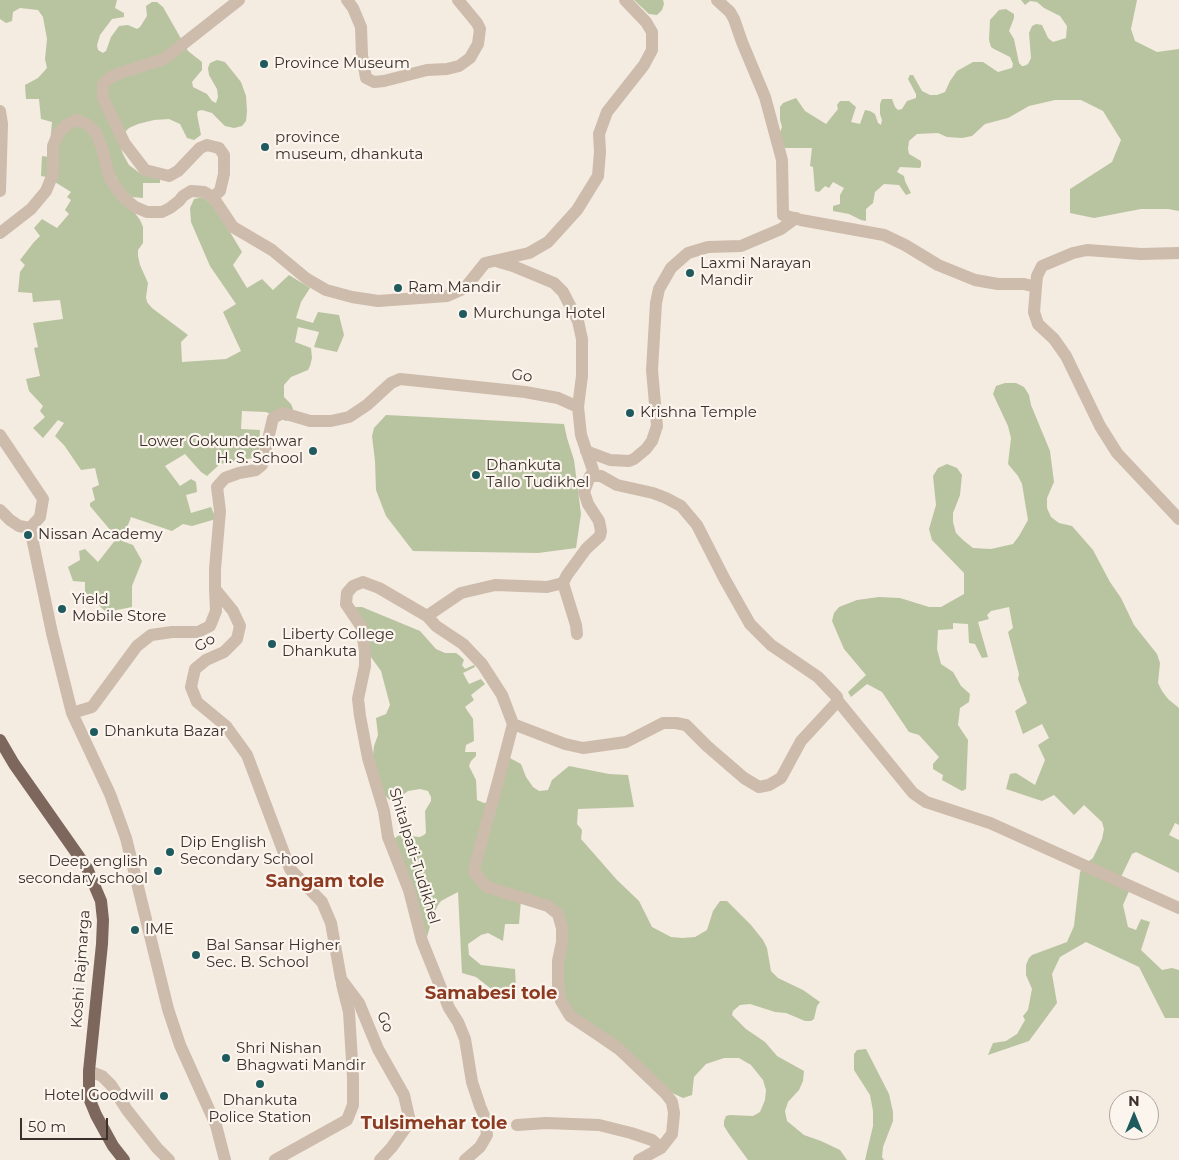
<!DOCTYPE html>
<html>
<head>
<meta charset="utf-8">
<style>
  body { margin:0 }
  #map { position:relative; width:1179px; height:1160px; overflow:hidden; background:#f4ebe1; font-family:Montserrat,sans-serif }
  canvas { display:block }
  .north { position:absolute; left:1109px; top:1090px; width:50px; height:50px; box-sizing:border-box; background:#fbf5ee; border:1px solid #aea6a0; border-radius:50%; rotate:0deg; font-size:14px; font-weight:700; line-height:20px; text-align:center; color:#3b302b }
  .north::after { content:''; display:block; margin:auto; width:18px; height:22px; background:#1f5a5e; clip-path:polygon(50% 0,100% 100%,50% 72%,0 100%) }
  .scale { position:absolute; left:20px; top:1118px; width:88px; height:22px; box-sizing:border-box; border:2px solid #3b302b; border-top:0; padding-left:6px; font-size:15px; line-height:18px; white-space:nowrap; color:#3b302b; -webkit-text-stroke:4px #fbf5ee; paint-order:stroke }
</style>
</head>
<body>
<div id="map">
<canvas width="1179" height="1160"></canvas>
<div class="north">N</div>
<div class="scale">50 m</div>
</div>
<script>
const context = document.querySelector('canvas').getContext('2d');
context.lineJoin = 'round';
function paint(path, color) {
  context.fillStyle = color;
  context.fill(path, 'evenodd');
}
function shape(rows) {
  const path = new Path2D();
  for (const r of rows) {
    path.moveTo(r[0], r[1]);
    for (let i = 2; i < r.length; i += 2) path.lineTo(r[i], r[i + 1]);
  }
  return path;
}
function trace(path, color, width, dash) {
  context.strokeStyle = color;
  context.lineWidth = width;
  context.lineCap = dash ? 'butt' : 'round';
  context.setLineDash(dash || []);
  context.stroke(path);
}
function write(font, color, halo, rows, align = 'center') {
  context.font = font + ' Montserrat,sans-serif';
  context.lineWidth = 4.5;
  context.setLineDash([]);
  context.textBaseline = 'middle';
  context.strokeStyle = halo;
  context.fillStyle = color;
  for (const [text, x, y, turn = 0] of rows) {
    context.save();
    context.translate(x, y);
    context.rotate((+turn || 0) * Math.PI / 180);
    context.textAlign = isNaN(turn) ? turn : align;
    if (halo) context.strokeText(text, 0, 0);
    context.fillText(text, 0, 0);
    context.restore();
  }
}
paint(shape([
  [0,0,117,0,115,8,124,13,124,17,112,19,100,35,97,45,98,50,103,53,106,51,111,37,119,26,128,25,137,29,140,27,147,16,146,6,152,2,157,2,163,7,188,51,202,62,202,70,192,82,193,87,207,94,212,101,216,103,218,97,217,89,209,75,208,68,210,63,217,60,225,62,241,82,246,96,247,111,246,121,242,126,234,128,225,126,212,113,202,110,198,111,197,114,201,135,194,140,187,138,180,124,169,119,154,120,138,124,129,128,123,134,120,145,123,154,129,165,141,174,160,178,160,183,143,183,143,198,132,197,126,192,121,187,114,173,107,175,140,220,143,227,143,243,138,250,138,256,140,265,148,283,146,297,147,302,152,308,188,335,181,342,182,362,226,359,241,351,223,312,236,304,210,266,191,222,190,208,194,199,199,198,203,198,213,204,242,252,233,265,247,288,262,279,273,290,289,275,310,288,301,302,296,318,313,323,318,312,339,315,344,335,337,352,314,347,319,332,298,327,295,342,311,348,312,358,310,366,308,370,291,377,284,385,284,397,291,404,293,409,291,418,286,421,266,412,242,411,241,429,260,430,259,450,253,458,220,464,207,476,201,472,185,454,165,466,180,486,191,479,196,482,197,492,186,495,191,513,211,507,216,519,192,526,183,524,172,531,131,517,122,541,133,545,142,561,132,586,132,607,106,612,85,592,85,582,73,581,68,567,80,560,79,551,85,549,98,562,117,538,90,506,90,503,95,500,92,488,99,485,95,468,81,470,64,445,55,436,64,423,58,420,43,438,33,428,45,417,40,411,43,406,29,391,26,379,40,376,34,348,38,347,33,323,63,319,60,300,33,302,32,293,18,292,20,272,25,265,20,260,34,242,40,236,34,228,42,219,57,228,69,214,65,210,71,200,67,197,71,192,47,177,41,176,42,156,49,157,52,122,41,119,39,99,26,99,25,85,38,78,47,68,45,59,47,39,43,17,38,10,20,8,13,12,12,21,6,23,0,19],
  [634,0,663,0,664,4,662,10,657,15,649,14],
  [1021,0,1137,0,1131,29,1135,41,1157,52,1179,49,1179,211,1168,209,1141,209,1094,218,1070,213,1070,189,1112,162,1121,140,1103,111,1081,100,1055,100,1029,106,1008,118,985,124,972,136,962,138,947,137,938,133,917,134,909,141,908,149,909,154,921,161,921,166,920,168,900,167,897,172,904,176,905,181,911,193,906,195,899,185,884,184,875,192,873,203,866,209,866,221,861,220,849,214,833,211,833,206,840,204,840,195,844,188,833,182,829,188,825,186,819,192,815,191,813,167,810,166,812,148,785,148,779,135,782,127,780,120,780,107,783,103,796,98,805,111,826,124,838,109,837,105,840,101,849,101,856,107,851,122,860,124,865,110,870,111,875,114,878,123,881,125,882,120,880,114,880,104,882,99,892,99,895,107,898,110,902,109,907,101,916,98,916,94,908,79,910,75,913,75,922,91,930,95,937,95,945,92,950,81,957,71,973,62,983,62,998,72,1012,68,1013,64,1010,57,994,49,991,47,989,40,990,20,999,10,1006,9,1014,14,1014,18,1009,31,1014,39,1019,63,1022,66,1024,66,1028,64,1031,58,1029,33,1032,26,1036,24,1042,25,1048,38,1053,42,1066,38,1067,26,1060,16,1044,8,1037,2,1030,1,1025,5],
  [1005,383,1016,383,1024,387,1029,395,1031,405,1050,451,1054,482,1047,498,1047,508,1051,517,1059,523,1072,526,1093,550,1110,582,1121,598,1134,625,1157,654,1160,663,1158,683,1162,691,1168,699,1179,708,1179,825,1175,823,1169,835,1179,840,1179,873,1136,852,1132,854,1121,877,1130,889,1123,905,1128,927,1136,930,1141,919,1150,922,1141,950,1162,970,1172,968,1179,970,1179,1018,1165,1018,1139,967,1086,942,1060,957,1052,974,1057,1003,1029,1041,988,1055,993,1043,1006,1041,1017,1034,1025,1020,1023,1016,1028,1010,1032,989,1026,975,1026,965,1029,958,1032,955,1067,942,1074,926,1080,872,1085,864,1093,858,1102,839,1104,829,1102,822,1084,805,1074,815,1054,795,1042,801,1006,789,1010,774,1016,773,1035,785,1045,760,1038,745,1049,738,1042,724,1023,734,1015,711,1027,703,1018,679,1019,674,1008,632,1013,628,1009,607,991,611,987,615,989,619,978,622,988,657,982,658,975,644,969,643,968,624,953,623,953,629,938,630,937,649,941,664,953,672,961,686,970,694,969,702,960,708,958,725,968,740,966,789,962,791,942,780,943,775,933,769,933,764,939,757,919,735,909,732,882,692,867,684,851,697,848,692,866,675,844,649,832,621,834,613,839,607,857,600,879,597,900,598,929,607,941,607,964,594,964,573,932,540,929,529,936,505,933,476,938,468,947,464,957,468,962,475,960,495,953,513,953,522,956,533,963,540,973,548,991,549,1013,544,1019,536,1028,520,1022,484,1018,476,1008,464,1011,438,1008,426,993,394,996,386],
  [386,415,564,424,567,438,574,460,581,514,576,548,538,553,413,551,386,516,376,490,375,461,372,436,374,428],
  [354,607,362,607,420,631,436,649,445,653,456,653,460,656,464,660,462,665,465,669,474,665,475,667,463,673,469,684,481,679,485,684,471,695,474,700,465,707,473,719,474,741,466,745,465,752,476,752,476,756,471,761,469,766,476,780,477,800,484,803,495,801,508,757,521,764,526,777,533,787,539,791,548,790,552,780,569,766,609,774,628,775,634,807,578,809,577,824,582,830,581,839,617,880,639,901,652,927,671,937,682,938,695,937,707,930,713,911,720,901,727,901,751,925,763,940,767,948,771,971,778,978,803,990,820,1002,817,1006,814,1019,811,1021,805,1021,786,1013,775,1012,750,1004,740,1005,733,1011,732,1015,746,1029,765,1042,777,1056,804,1071,803,1081,799,1090,788,1102,785,1111,787,1121,804,1135,821,1141,840,1150,847,1160,748,1160,729,1134,724,1126,724,1121,726,1116,730,1115,753,1116,760,1112,765,1100,766,1090,763,1080,751,1065,739,1058,724,1058,706,1064,694,1077,692,1095,683,1098,668,1091,577,1027,562,994,564,914,521,900,519,924,505,924,503,941,488,933,481,935,468,944,469,955,481,965,515,969,516,987,509,990,494,991,476,977,462,973,458,892,441,901,438,905,433,915,427,937,394,839,399,835,420,837,424,835,426,833,425,811,431,801,431,797,428,791,420,789,408,791,395,801,390,800,383,794,372,765,374,746,378,735,376,718,386,714,390,705,381,671,368,653,364,641,349,617],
  [866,1049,889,1094,893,1112,893,1121,883,1147,882,1157,884,1160,865,1160,873,1126,873,1111,870,1095,854,1070,854,1054,857,1050]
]), '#b8c4a0');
trace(shape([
  [347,0,353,8,361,27,362,55,366,78,374,82,384,81,427,70,447,69,459,66,470,58,478,44,480,29,477,23,458,0],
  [717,0,730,12,734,19,742,42,765,97,782,160,783,215,801,220,884,235,905,245,938,265,975,280,998,284,1024,284,1036,287,1034,312,1038,324,1054,339,1066,356,1100,426,1117,453,1179,519],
  [0,111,2,124,0,191],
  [213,197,220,191,224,174,224,155,219,148,207,145,200,148,178,171,169,176,145,170,125,144,103,98,103,84,111,77,120,73,164,59,239,0],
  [0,233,31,209,46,191,53,174,53,146,58,134,66,125,77,120,87,124,96,133,101,145,110,179,122,196,135,207,147,212,162,212,170,208,179,201,183,196,191,191,204,192,213,197,233,227,272,250,307,279,326,290,352,297,378,301,447,296,465,288,485,263,529,253,548,242,577,210,598,176,600,152,599,134,607,112,644,65,652,50,652,32,646,22,625,0],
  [499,262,513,266,554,283,563,292,578,321,582,339,582,376,578,407,581,435,595,476],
  [1036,287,1037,276,1042,266,1073,253,1087,250,1141,254,1179,253],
  [0,435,43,499,40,517,30,528,52,633,72,713,110,794,126,838,168,1009,180,1045,216,1125,225,1160],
  [586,451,610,460,629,461,634,459,646,449,652,441,657,426,652,370,656,303,659,289,671,268,688,253,708,247,741,246,781,229,796,218],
  [0,510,10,520,19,526,30,528],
  [563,583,576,625,577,634],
  [427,616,436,626,463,644,482,664,502,695,513,724],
  [72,713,92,707,137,646,151,635,172,632,198,632,210,626,216,611,215,589],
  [89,1071,102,1076,111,1085,127,1110,157,1148,169,1160],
  [517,1125,546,1123,599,1125,631,1133,652,1140,661,1148],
  [275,1160,347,1120,353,1105,353,1077,349,1012,342,984],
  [380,1160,392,1147,406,1127,409,1117,404,1095,378,1049,359,1003,341,979,331,923,322,902,290,869,247,755,226,726,197,702,191,687,195,669,206,660,224,652,237,639,240,626,233,611,215,589,215,569,220,511,217,487,225,478,239,473,256,470,262,465,273,418,283,413,310,421,331,421,349,417,367,405,391,383,400,379,525,392,558,398,578,407],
  [465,1160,480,1147,487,1135,485,1118,480,1106,472,1082,465,1039,458,1022,449,1008,422,941,409,890,388,837,384,811,368,758,360,716,358,699,365,666,365,651,361,626,346,604,347,593,353,586,363,582,379,588,427,616,461,593,495,585,547,587,563,583,567,575,586,549,600,536,601,531,599,521,588,504,584,492,590,476,601,476,617,485,653,493,666,498,681,506,697,525,724,578,750,624,771,645,818,677,837,697,838,701,913,793,926,802,990,823,1179,908],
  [639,1160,661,1148,672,1134,674,1113,672,1102,666,1094,618,1048,570,1016,561,1001,558,985,558,961,562,942,562,928,558,914,548,906,487,887,474,872,476,862,500,774,513,724,565,744,583,748,626,742,663,723,676,723,686,725,707,746,744,778,759,787,769,785,781,778,801,741,838,701]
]), '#cdbbac', 12);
trace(shape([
  [0,740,14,764,87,868,101,901,103,920,102,944,89,1071,89,1098,96,1115,113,1146,124,1160]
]), '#7d675c', 12);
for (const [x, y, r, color] of [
  [264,64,5,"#1f5a5e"],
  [265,147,5,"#1f5a5e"],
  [690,273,5,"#1f5a5e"],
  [398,288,5,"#1f5a5e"],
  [463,314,5,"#1f5a5e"],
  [630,413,5,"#1f5a5e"],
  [313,451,5,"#1f5a5e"],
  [476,475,5,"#1f5a5e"],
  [28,535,5,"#1f5a5e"],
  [62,609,5,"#1f5a5e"],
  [272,644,5,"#1f5a5e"],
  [94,732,5,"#1f5a5e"],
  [170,852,5,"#1f5a5e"],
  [158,871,5,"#1f5a5e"],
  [135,930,5,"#1f5a5e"],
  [196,955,5,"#1f5a5e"],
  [226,1058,5,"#1f5a5e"],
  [260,1084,5,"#1f5a5e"],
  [164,1096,5,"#1f5a5e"]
]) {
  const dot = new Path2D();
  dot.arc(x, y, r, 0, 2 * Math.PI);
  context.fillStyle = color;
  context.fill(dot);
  trace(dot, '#fbf5ee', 2);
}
write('15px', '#3b302b', '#fbf5ee', [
  ["Province Museum",274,64],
  ["province",275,138],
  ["museum, dhankuta",275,155],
  ["Laxmi Narayan",700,264],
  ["Mandir",700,281],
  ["Ram Mandir",408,288],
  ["Murchunga Hotel",473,314],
  ["Krishna Temple",640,413],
  ["Lower Gokundeshwar",303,442,"right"],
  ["H. S. School",303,459,"right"],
  ["Dhankuta",486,466],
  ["Tallo Tudikhel",486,483],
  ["Nissan Academy",38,535],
  ["Yield",72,600],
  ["Mobile Store",72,617],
  ["Liberty College",282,635],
  ["Dhankuta",282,652],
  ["Dhankuta Bazar",104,732],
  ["Dip English",180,843],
  ["Secondary School",180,860],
  ["Deep english",148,862,"right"],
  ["secondary school",148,879,"right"],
  ["IME",145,930],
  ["Bal Sansar Higher",206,946],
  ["Sec. B. School",206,963],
  ["Shri Nishan",236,1049],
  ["Bhagwati Mandir",236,1066],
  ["Hotel Goodwill",154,1096,"right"],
  ["Dhankuta",260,1101,"center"],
  ["Police Station",260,1118,"center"]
], 'left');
write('15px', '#3b302b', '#fbf5ee', [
  ["Go",522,376,7],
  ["Go",205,643,-31],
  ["Shitalpati-Tudikhel",414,856,73],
  ["Koshi Rajmarga",81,969,-86],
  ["Go",385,1022,67]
]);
write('bold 18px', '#8c3b22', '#fbf5ee', [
  ["Sangam tole",325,882],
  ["Samabesi tole",491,994],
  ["Tulsimehar tole",434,1124]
]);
</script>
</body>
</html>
